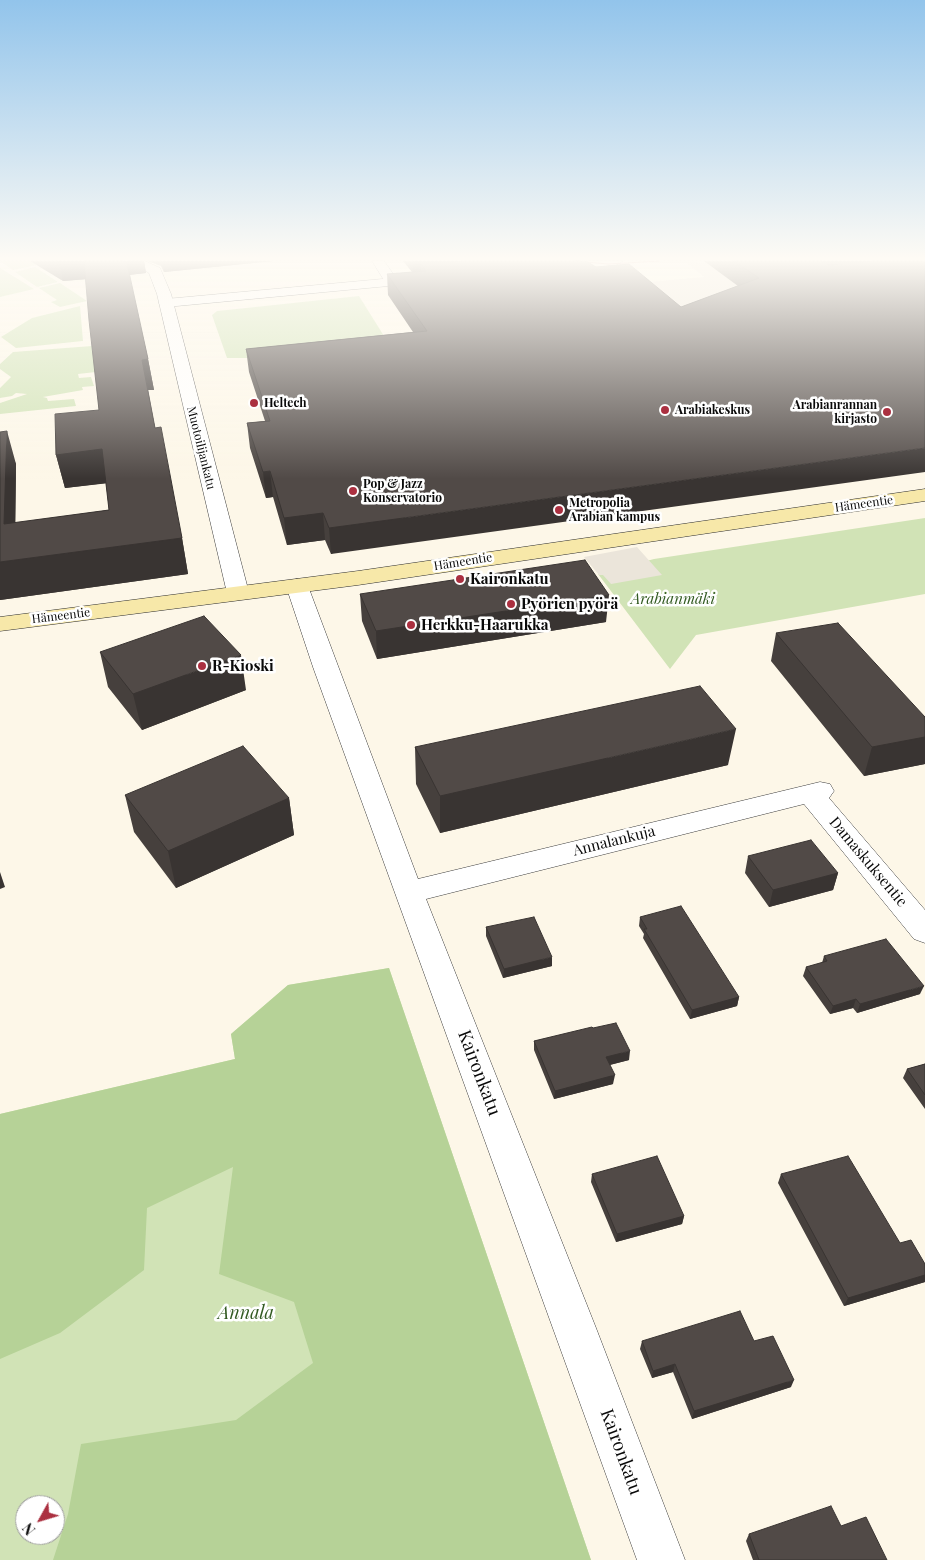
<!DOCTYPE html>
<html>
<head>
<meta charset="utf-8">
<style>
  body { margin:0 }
  #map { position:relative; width:925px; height:1560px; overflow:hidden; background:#fdf7e8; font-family:"Playfair Display",serif }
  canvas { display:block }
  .north { position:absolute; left:15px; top:1495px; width:50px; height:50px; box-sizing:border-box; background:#fff; border:1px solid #9d9d9d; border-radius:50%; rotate:231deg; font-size:14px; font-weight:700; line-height:20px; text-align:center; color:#0a0a0a }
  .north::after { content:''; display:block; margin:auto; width:18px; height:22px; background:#ab3040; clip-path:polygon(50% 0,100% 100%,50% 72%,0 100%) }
</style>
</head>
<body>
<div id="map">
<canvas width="925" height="1560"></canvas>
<div class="north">N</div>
</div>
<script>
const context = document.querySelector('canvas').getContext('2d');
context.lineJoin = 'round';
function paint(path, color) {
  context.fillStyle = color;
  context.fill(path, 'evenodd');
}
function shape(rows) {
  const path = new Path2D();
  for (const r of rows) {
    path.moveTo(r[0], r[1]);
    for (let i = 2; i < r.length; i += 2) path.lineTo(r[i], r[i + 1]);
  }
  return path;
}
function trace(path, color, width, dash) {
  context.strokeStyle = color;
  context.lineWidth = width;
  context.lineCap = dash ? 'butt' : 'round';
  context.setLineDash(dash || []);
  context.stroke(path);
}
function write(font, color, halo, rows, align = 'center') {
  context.font = font + ' "Playfair Display",serif';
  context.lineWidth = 5;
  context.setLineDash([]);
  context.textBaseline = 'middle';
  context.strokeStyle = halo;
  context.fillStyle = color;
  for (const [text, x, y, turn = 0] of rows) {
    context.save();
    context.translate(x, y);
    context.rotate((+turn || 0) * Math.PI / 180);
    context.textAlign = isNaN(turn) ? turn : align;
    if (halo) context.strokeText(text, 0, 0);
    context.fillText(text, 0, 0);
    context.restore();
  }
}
paint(shape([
  [0,261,30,261,37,265,13,270],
  [35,267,58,282,37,287,15,272],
  [0,268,34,289,0,297],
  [60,283,87,301,60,307,51,302,57,300,39,288],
  [359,296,389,344,251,358,227,358,212,315,217,311,227,310],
  [80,306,83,341,16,348,1,337,32,318],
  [92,346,96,372,78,374,79,378,91,377,94,386,82,387,83,390,43,397,47,398,48,401,74,399,76,406,0,414,0,403,27,394,16,393,12,396,0,398,0,388,11,377,0,369,0,364,13,352],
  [925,518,925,594,696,635,670,669,598,574,654,559],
  [389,968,591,1560,0,1560,0,1114,235,1059,231,1034,288,985],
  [25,1505,55,1505,55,1535,25,1535]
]), '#d1e3b6');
paint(shape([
  [389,968,591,1560,53,1560,68,1514,81,1444,236,1420,313,1363,294,1302,219,1274,233,1167,147,1208,144,1270,60,1333,0,1359,0,1114,235,1059,231,1034,288,985]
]), '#b6d297');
paint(shape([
  [715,261,806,276,675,331,627,284,704,277,688,264],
  [637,547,662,575,611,584,603,575,599,575,584,557]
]), '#ebe5da');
const minor = shape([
  [129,261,145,261,160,268,171,294,249,593,246,598,238,600,230,598,227,593,157,294,149,273,129,261],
  [372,261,384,261,399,282,397,285,387,285,372,261],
  [297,579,305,581,308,586,418,879,820,782,830,784,834,791,829,798,925,910,925,943,914,939,804,804,426,899,596,1328,685,1560,637,1560,313,667,286,586,289,581,297,579]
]);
const tertiary = shape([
  [578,261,623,261,616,265,553,271,546,267,553,263,578,261],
  [426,275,431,276,433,279,431,282,166,307,161,306,159,303,161,300,166,299,426,275]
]);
const secondary = shape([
  [925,489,925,501,358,585,0,631,0,617,358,571,925,489]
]);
trace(minor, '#3d3d3d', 1);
trace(tertiary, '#3d3d3d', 1);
trace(secondary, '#2c2c2c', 1);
paint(minor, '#fff');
paint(tertiary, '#fff');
paint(secondary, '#f7e8a9');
trace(shape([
  [575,261,608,264,660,261]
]), '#ab3040', 1);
paint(shape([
  [30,261,144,261,146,273,129,275,148,359,154,390,148,390,155,428,182,538,188,574,0,600,0,432,16,464,15,523,109,510,106,483,65,488,56,455,99,410,86,279,63,281],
  [148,261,273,261,164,272,161,266],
  [403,261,586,261,596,267,681,307,738,286,704,261,925,261,331,554,325,540,287,545,273,497,266,498,250,448,247,423,265,421,249,372,246,349,413,332,388,295,387,274,412,272],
  [360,594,606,622,377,659,362,621],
  [776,633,925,717,925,764,864,776,771,661],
  [100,652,246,690,142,730,108,687],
  [415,747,728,765,440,833,416,784],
  [125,795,289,798,294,835,176,888,134,832],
  [748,856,838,873,833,890,769,907,745,873],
  [640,917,739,997,737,1006,690,1019,643,938,644,934,639,926],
  [486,927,552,966,503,978,486,936],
  [824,956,920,994,857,1013,853,1008,830,1014,803,976,806,967,822,963],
  [593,1028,629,1060,610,1065,613,1084,554,1099,534,1050,534,1041],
  [925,1064,925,1109,903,1078,907,1069],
  [592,1174,684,1216,682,1224,616,1242,591,1182],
  [781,1174,900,1243,925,1264,925,1282,844,1306,778,1183],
  [642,1341,754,1341,791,1387,692,1419,673,1372,652,1378,640,1349],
  [841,1526,887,1560,753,1560,746,1541,749,1534]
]), '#46403d');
paint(shape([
  [59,261,85,261,89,279,63,281],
  [106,261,144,261,146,273,109,277],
  [162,261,273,261,164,272],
  [413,261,552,261,421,264,421,274,413,274],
  [822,261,925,261,817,282],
  [148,359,154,390,148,390,142,360],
  [7,431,16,464,15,560,4,524],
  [925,448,925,472,331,554,329,528],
  [102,449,109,483,65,488,56,455],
  [270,471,273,497,266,498,263,472],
  [323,513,325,540,287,545,284,518],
  [182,538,188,574,0,600,0,562],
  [609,595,606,622,377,659,376,631],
  [241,655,246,690,142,730,133,694],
  [736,729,728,765,440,833,440,796],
  [925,737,925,764,864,776,872,747],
  [289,798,294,835,176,888,168,851],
  [0,872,5,887,0,889],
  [838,873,833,890,769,907,773,890],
  [552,957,552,966,503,978,504,969],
  [924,986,920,994,857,1013,860,1004],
  [739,997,737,1006,690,1019,692,1010],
  [856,999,853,1008,830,1014,833,1006],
  [630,1051,629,1060,605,1066,606,1057],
  [615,1075,613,1084,554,1099,555,1091],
  [684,1216,682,1224,616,1242,617,1234],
  [925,1275,925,1282,844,1306,848,1298],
  [675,1364,673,1372,652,1378,653,1371],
  [794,1380,791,1387,692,1419,694,1411]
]), '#393432');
const building = shape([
  [84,261,123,261,127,263,148,359,142,360,155,428,161,427,182,538,0,562,0,432,7,431,4,524,109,510,102,449,56,455,55,414,99,410,89,320,84,261],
  [464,261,586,261,596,267,629,264,681,307,759,278,734,261,822,261,821,261,829,265,873,261,925,261,925,448,329,528,323,513,284,518,270,471,263,472,247,423,270,421,246,349,427,331,387,274,426,271,421,264,464,261],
  [585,560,609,595,376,631,360,594,585,560],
  [204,616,241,655,133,694,100,652,204,616],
  [838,623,925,717,925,737,872,747,776,633,838,623],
  [700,686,736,729,440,796,415,747,700,686],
  [243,746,289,798,168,851,125,795,243,746],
  [811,840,838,873,773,890,748,856,811,840],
  [681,906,739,997,692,1010,644,929,647,929,640,917,681,906],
  [534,917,552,957,504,969,486,927,534,917],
  [886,939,924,986,860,1004,856,999,833,1006,806,967,827,961,824,956,886,939],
  [616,1023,630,1051,606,1057,615,1075,555,1091,534,1041,592,1027,593,1028,616,1023],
  [925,1064,925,1095,907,1069,925,1064],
  [657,1156,684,1216,617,1234,592,1174,657,1156],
  [848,1156,900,1243,911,1240,925,1264,925,1275,848,1298,781,1174,848,1156],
  [740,1311,754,1341,773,1336,794,1380,694,1411,675,1364,653,1371,642,1341,740,1311],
  [831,1506,841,1526,866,1517,887,1560,759,1560,749,1534,831,1506]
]);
paint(building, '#514a47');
trace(building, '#393432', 1);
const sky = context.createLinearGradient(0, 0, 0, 479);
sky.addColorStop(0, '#92c4eb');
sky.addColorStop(0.54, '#fefbf5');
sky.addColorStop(1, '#fefbf500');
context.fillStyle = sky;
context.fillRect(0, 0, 925, 479);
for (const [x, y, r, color] of [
  [254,403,5,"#ab3040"],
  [665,410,5,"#ab3040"],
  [887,412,5,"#ab3040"],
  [353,491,5,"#ab3040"],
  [559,510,5,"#ab3040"],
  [460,579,5,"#ab3040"],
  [511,604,5,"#ab3040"],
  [411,625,5,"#ab3040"],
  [202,666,5,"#ab3040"]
]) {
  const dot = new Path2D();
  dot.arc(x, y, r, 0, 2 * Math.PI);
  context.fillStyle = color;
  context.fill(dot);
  trace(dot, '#fff', 2);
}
write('bold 12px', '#0a0a0a', '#fff', [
  ["Heltech",264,403],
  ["Arabianrannan",877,405,"right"],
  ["kirjasto",877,419,"right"],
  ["Arabiakeskus",675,410],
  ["Pop & Jazz",363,484],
  ["Konservatorio",363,498],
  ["Metropolia",569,503],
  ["Arabian kampus",569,517]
], 'left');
write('12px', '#0a0a0a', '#fff', [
  ["Muotoilijankatu",201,448,76],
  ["Hämeentie",864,504,-8],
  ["Hämeentie",463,562,-9],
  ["Hämeentie",61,616,-7]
]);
write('bold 15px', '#0a0a0a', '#fff', [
  ["Kaironkatu",470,579],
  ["Pyörien pyörä",521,604],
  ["Herkku-Haarukka",421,625],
  ["R-Kioski",212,666]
], 'left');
write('italic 15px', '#325a21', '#fff', [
  ["Arabianmäki",673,599]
]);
write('15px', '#0a0a0a', '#fff', [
  ["Annalankuja",614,841,-14],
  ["Damaskuksentie",868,862,50]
]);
write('18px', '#0a0a0a', '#fff', [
  ["Kaironkatu",479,1073,69],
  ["Kaironkatu",621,1452,70]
]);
write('italic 18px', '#325a21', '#fff', [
  ["Annala",246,1313]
]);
</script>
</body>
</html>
